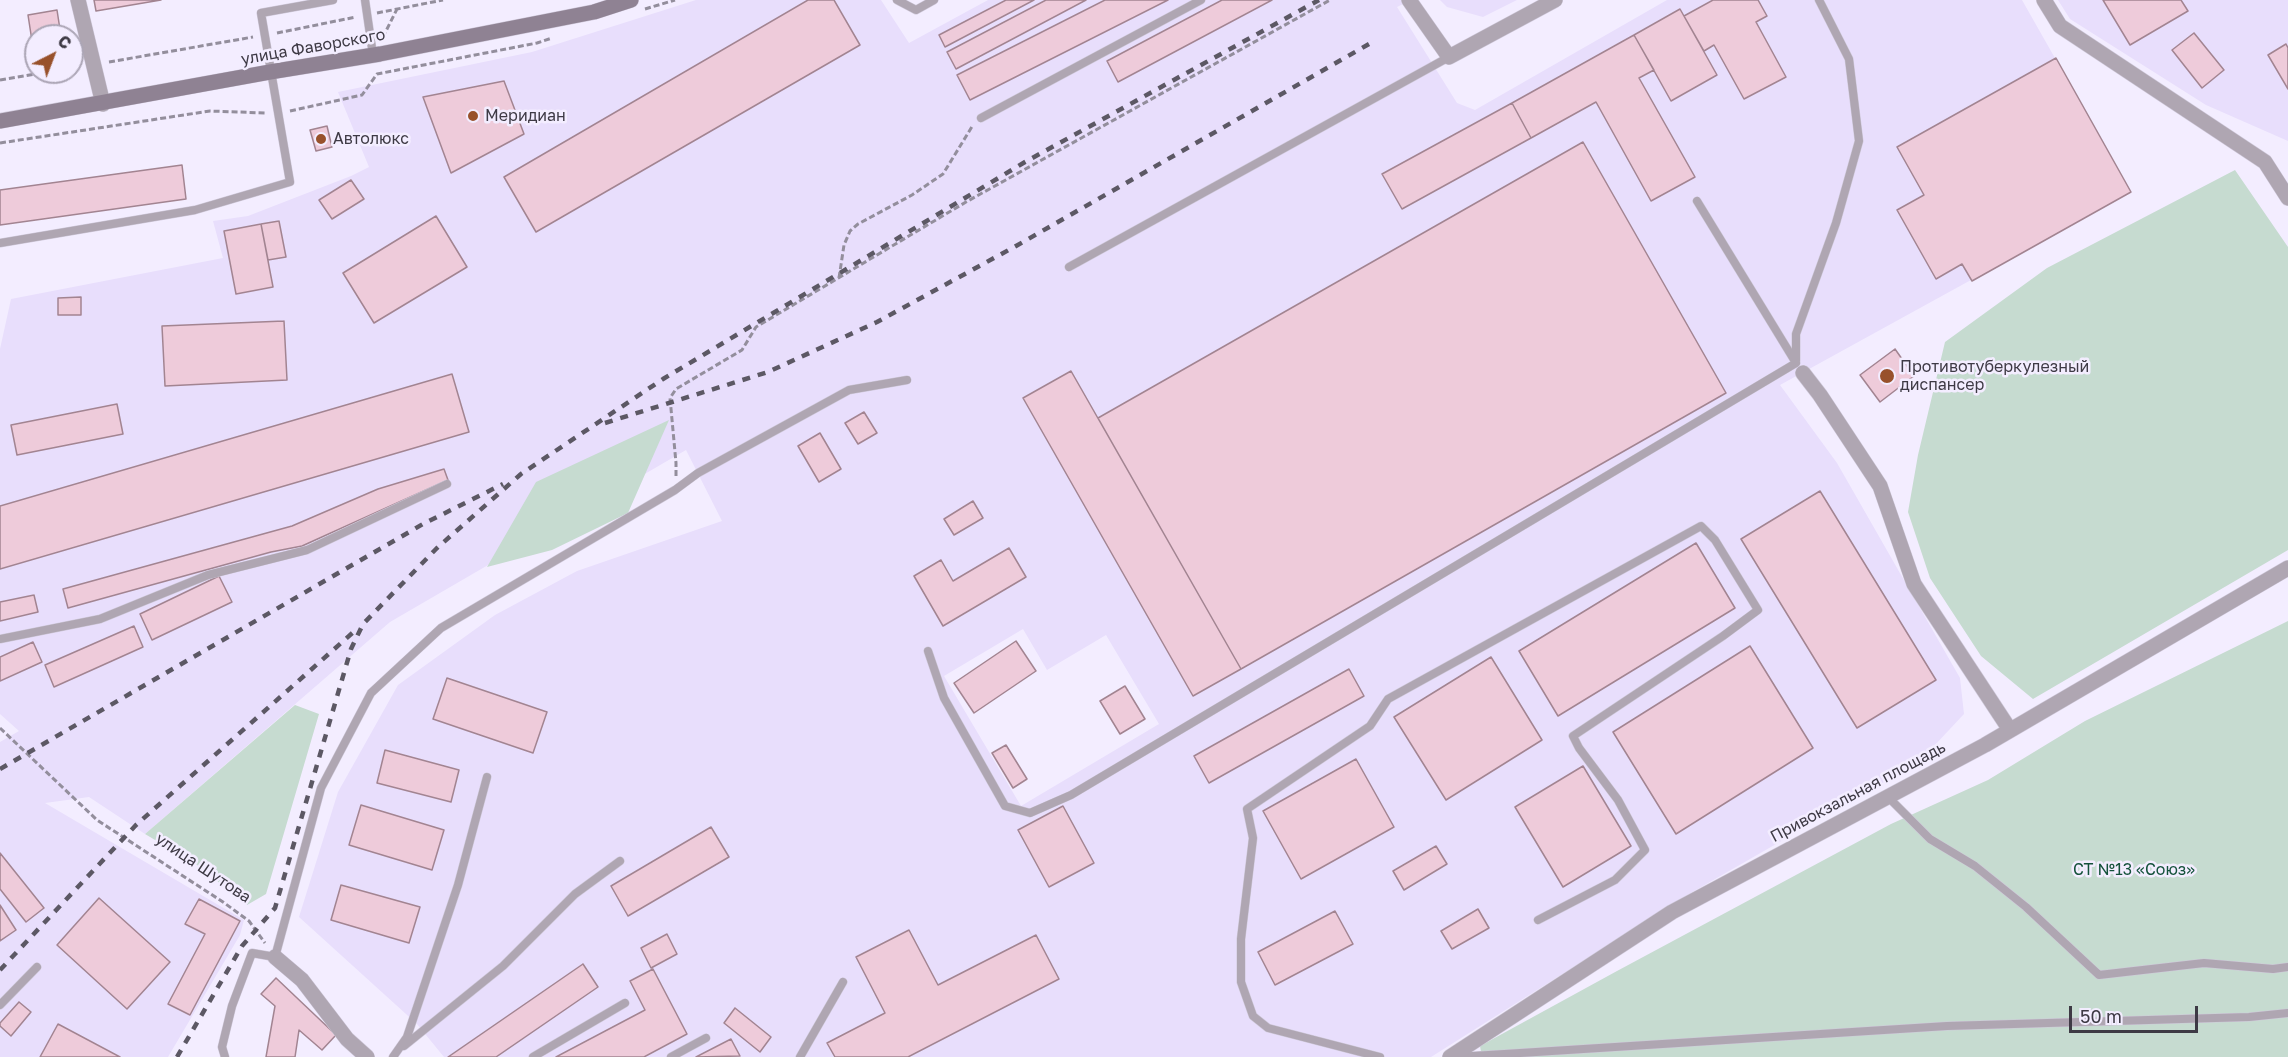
<!DOCTYPE html>
<html>
<head>
<meta charset="utf-8">
<style>
  body { margin:0 }
  #map { position:relative; width:2288px; height:1057px; overflow:hidden; background:#f3edff; font-family:"Golos Text",sans-serif }
  canvas { display:block }
  .north { position:absolute; left:24px; top:24px; width:60px; height:60px; box-sizing:border-box; background:#f3edff; border:2px solid #aba5b5; border-radius:50%; rotate:42deg; font-size:16px; font-weight:700; line-height:24px; text-align:center; color:#3e3a45 }
  .north::after { content:''; display:block; margin:auto; width:21px; height:27px; background:#98512b; clip-path:polygon(50% 0,100% 100%,50% 72%,0 100%) }
  .scale { position:absolute; left:2069px; top:1006px; width:129px; height:27px; box-sizing:border-box; border:3px solid #3e3a45; border-top:0; padding-left:8px; font-size:18px; line-height:21px; white-space:nowrap; color:#3e3a45; -webkit-text-stroke:4px #f3edff; paint-order:stroke }
</style>
</head>
<body>
<div id="map">
<canvas width="2288" height="1057"></canvas>
<div class="north">С</div>
<div class="scale">50 m</div>
</div>
<script>
const context = document.querySelector('canvas').getContext('2d');
context.lineJoin = 'round';
function paint(path, color) {
  context.fillStyle = color;
  context.fill(path, 'evenodd');
}
function shape(rows) {
  const path = new Path2D();
  for (const r of rows) {
    path.moveTo(r[0], r[1]);
    for (let i = 2; i < r.length; i += 2) path.lineTo(r[i], r[i + 1]);
  }
  return path;
}
function trace(path, color, width, dash) {
  context.strokeStyle = color;
  context.lineWidth = width;
  context.lineCap = dash ? 'butt' : 'round';
  context.setLineDash(dash || []);
  context.stroke(path);
}
function write(font, color, halo, rows, align = 'center') {
  context.font = font + ' "Golos Text",sans-serif';
  context.lineWidth = 5;
  context.setLineDash([]);
  context.textBaseline = 'middle';
  context.strokeStyle = halo;
  context.fillStyle = color;
  for (const [text, x, y, turn = 0] of rows) {
    context.save();
    context.translate(x, y);
    context.rotate((+turn || 0) * Math.PI / 180);
    context.textAlign = isNaN(turn) ? turn : align;
    if (halo) context.strokeText(text, 0, 0);
    context.fillText(text, 0, 0);
    context.restore();
  }
}
paint(shape([
  [696,0,881,0,909,43,988,0,1411,0,1397,7,1457,103,1475,110,1667,0,2022,0,2131,192,1780,385,1837,463,1960,678,1964,714,1919,762,1689,894,1431,1057,444,1057,417,1024,299,917,338,792,398,685,495,615,577,571,722,521,686,450,390,622,145,834,89,797,45,803,244,920,240,935,168,1057,0,1057,0,742,19,731,0,714,0,349,11,299,223,258,213,221,248,216,351,176,369,167,338,92,532,52],
  [1023,629,1047,670,1106,635,1159,724,1021,806,944,676],
  [1440,0,1517,0,1483,17,1447,7],
  [2058,0,2288,0,2288,141,2206,105,2070,19]
]), '#e8defc');
paint(shape([
  [2235,170,2288,247,2288,550,2033,699,1981,656,1930,578,1908,512,1918,455,1945,342,2047,268],
  [669,420,628,513,552,550,487,567,536,482],
  [2288,621,2288,1057,1482,1057,1480,1046,1617,971,1891,824,1988,780,2085,721],
  [295,705,319,714,266,894,247,905,197,865,145,834]
]), '#c6dbd0');
const building = shape([
  [94,0,161,0,96,11,94,0],
  [808,0,834,0,860,45,536,232,504,177,808,0],
  [1006,0,1034,0,945,47,939,35,1006,0],
  [1046,0,1086,0,956,69,947,52,1046,0],
  [1105,0,1168,0,970,100,957,75,1105,0],
  [1222,0,1272,0,1118,82,1107,61,1222,0],
  [1713,0,1758,0,1767,16,1756,22,1786,77,1744,99,1714,45,1704,51,1684,16,1713,0],
  [2103,0,2181,0,2188,11,2130,45,2103,0],
  [1680,9,1717,75,1671,101,1634,35,1680,9],
  [57,10,61,36,36,36,36,41,32,41,28,15,57,10],
  [2194,33,2224,70,2202,88,2172,50,2194,33],
  [1634,35,1654,70,1639,78,1695,177,1651,201,1596,102,1531,138,1512,103,1634,35],
  [2286,44,2288,48,2288,89,2268,55,2286,44],
  [2056,58,2131,192,1972,281,1962,264,1936,279,1897,210,1924,195,1897,147,2056,58],
  [504,81,524,134,451,173,423,97,504,81],
  [1512,103,1531,138,1402,209,1382,174,1512,103],
  [327,126,332,147,316,151,310,130,327,126],
  [1583,142,1726,393,1241,669,1098,418,1583,142],
  [182,165,186,199,0,225,0,190,182,165],
  [351,180,364,199,332,219,319,200,351,180],
  [436,216,467,267,374,323,343,273,436,216],
  [279,221,286,257,268,260,261,224,279,221],
  [261,224,273,287,236,294,224,231,261,224],
  [81,297,81,315,58,315,58,298,81,297],
  [284,321,287,380,165,386,162,326,284,321],
  [1895,349,1914,376,1880,402,1860,375,1895,349],
  [1071,371,1241,669,1193,696,1023,398,1071,371],
  [452,374,469,432,0,569,0,506,452,374],
  [117,404,123,434,17,455,11,425,117,404],
  [864,412,877,433,858,444,845,423,864,412],
  [820,433,841,469,819,482,798,446,820,433],
  [444,469,448,480,302,546,271,552,68,608,63,589,292,526,378,489,444,469],
  [1820,491,1936,680,1857,728,1741,539,1820,491],
  [973,501,983,518,954,535,944,519,973,501],
  [1696,543,1735,608,1558,716,1519,651,1696,543],
  [1009,548,1026,577,943,626,914,576,941,560,953,581,1009,548],
  [219,576,232,602,152,640,140,614,219,576],
  [34,595,38,612,0,621,0,602,34,595],
  [134,626,143,647,54,687,45,665,134,626],
  [1016,641,1036,671,974,713,954,683,1016,641],
  [33,642,42,662,0,681,0,657,33,642],
  [1750,646,1813,748,1676,834,1613,732,1750,646],
  [1491,657,1542,740,1446,800,1394,717,1491,657],
  [1349,669,1364,696,1209,783,1194,756,1349,669],
  [447,678,547,712,533,753,433,719,447,678],
  [1125,686,1145,719,1120,734,1100,701,1125,686],
  [1006,745,1027,779,1013,788,992,753,1006,745],
  [385,750,459,770,451,802,377,783,385,750],
  [1356,759,1394,827,1301,879,1263,811,1356,759],
  [1583,766,1631,846,1563,887,1515,807,1583,766],
  [361,805,444,830,432,870,349,845,361,805],
  [1063,806,1094,863,1049,887,1018,830,1063,806],
  [711,827,729,857,628,916,611,886,711,827],
  [1436,846,1447,864,1404,890,1393,871,1436,846],
  [0,853,44,908,26,922,0,889,0,853],
  [341,885,420,907,409,943,331,920,341,885],
  [99,898,170,962,127,1009,57,945,99,898],
  [199,899,240,921,190,1015,168,1004,205,934,185,924,199,899],
  [0,905,16,930,0,941,0,905],
  [1478,909,1489,928,1452,949,1441,931,1478,909],
  [1335,911,1353,944,1275,985,1258,952,1335,911],
  [909,930,938,985,1036,935,1059,979,908,1057,835,1057,827,1043,885,1013,856,957,909,930],
  [667,934,677,954,651,968,641,948,667,934],
  [583,964,598,987,496,1057,448,1057,583,964],
  [653,969,687,1034,644,1057,556,1057,645,1010,630,981,653,969],
  [276,978,336,1035,322,1050,299,1030,295,1057,266,1057,275,1006,261,994,276,978],
  [19,1002,31,1012,11,1036,0,1026,0,1023,19,1002],
  [735,1008,771,1037,760,1052,724,1023,735,1008],
  [58,1024,120,1057,40,1057,58,1024],
  [731,1039,740,1056,696,1057,731,1039]
]);
paint(building, '#eecbda');
trace(building, '#a28491', 1.5);
const lane = shape([
  [365,0,373,55],
  [897,0,916,10,934,0],
  [981,118,1201,0],
  [0,243,195,210,290,182,261,13,333,0],
  [1069,267,1449,57],
  [1796,361,1796,334,1836,223,1859,141,1849,59,1819,0],
  [0,639,100,619,208,575,307,550,447,484],
  [928,651,944,698,1005,806,1030,813,1071,795,1796,363,1697,201],
  [1887,796,1930,839,1975,866,2026,907,2099,975,2204,963,2273,969,2288,967],
  [0,1005,37,967],
  [404,1046,503,966,575,894,620,861],
  [225,1057,222,1047,232,1006,252,953,275,957,321,788,371,693,441,628,675,490,698,473,849,390,907,380],
  [393,1057,407,1037,458,885,487,777],
  [533,1057,625,1003],
  [671,1057,706,1038],
  [800,1057,843,982],
  [1380,1057,1268,1028,1253,1016,1241,982,1241,939,1253,838,1247,809,1370,726,1388,699,1701,526,1715,540,1758,610,1723,636,1573,736,1579,748,1618,800,1645,850,1615,880,1538,920],
  [1457,1057,1947,1026,2249,1017,2288,1013]
]);
const street = shape([
  [78,0,103,104],
  [1409,0,1449,57,1555,0],
  [2044,0,2060,26,2265,162,2288,198],
  [1803,373,1820,395,1880,486,1914,584,2010,730],
  [275,957,302,980,347,1039,367,1057],
  [1450,1057,1672,912,1985,745,2288,568]
]);
const secondary = shape([
  [0,121,270,72,380,54,594,12,631,0]
]);
trace(lane, '#cfc9da', 9);
trace(street, '#cfc9da', 16);
trace(secondary, '#cfc9da', 16);
trace(shape([
  [645,9,675,0],
  [377,13,443,0],
  [277,33,356,17],
  [382,33,384,35,397,9],
  [109,62,253,37],
  [0,80,48,72],
  [290,111,362,95,377,74,537,43,552,38],
  [0,143,210,111,266,113],
  [839,278,844,245,850,231,858,224,912,195,943,174,973,125],
  [676,476,676,463,670,398,676,389,742,350,756,327,966,202,1330,0],
  [0,728,97,820,223,902,249,921,265,943]
]), '#938e9c', 3, [6, 3]);
trace(lane, '#afa6b2', 8);
trace(street, '#afa6b2', 15);
trace(secondary, '#8f8293', 15);
trace(shape([
  [605,423,768,372,877,322,1016,246,1369,44],
  [0,769,423,524,503,484],
  [0,970,136,825,358,628],
  [177,1057,242,946,275,908,351,649,363,624,437,548,521,474,663,379,1025,162,1319,0]
]), '#5c5864', 4.5, [8, 8]);
for (const [x, y, r, color] of [
  [473,116,6,"#98512b"],
  [321,139,6,"#98512b"],
  [1887,376,8,"#98512b"]
]) {
  const dot = new Path2D();
  dot.arc(x, y, r, 0, 2 * Math.PI);
  context.fillStyle = color;
  context.fill(dot);
  trace(dot, '#f3edff', 2);
}
write('16px', '#3e3a45', '#f3edff', [
  ["улица Фаворского",313,47,-10],
  ["Привокзальная площадь",1858,792,-28],
  ["улица Шутова",203,868,34]
]);
write('16px', '#3e3a45', '#f3edff', [
  ["Меридиан",485,116],
  ["Автолюкс",333,139],
  ["Противотуберкулезный",1900,367],
  ["диспансер",1900,385]
], 'left');
write('16px', '#14523b', '#f3edff', [
  ["СТ №13 «Союз»",2134,870]
]);
</script>
</body>
</html>
